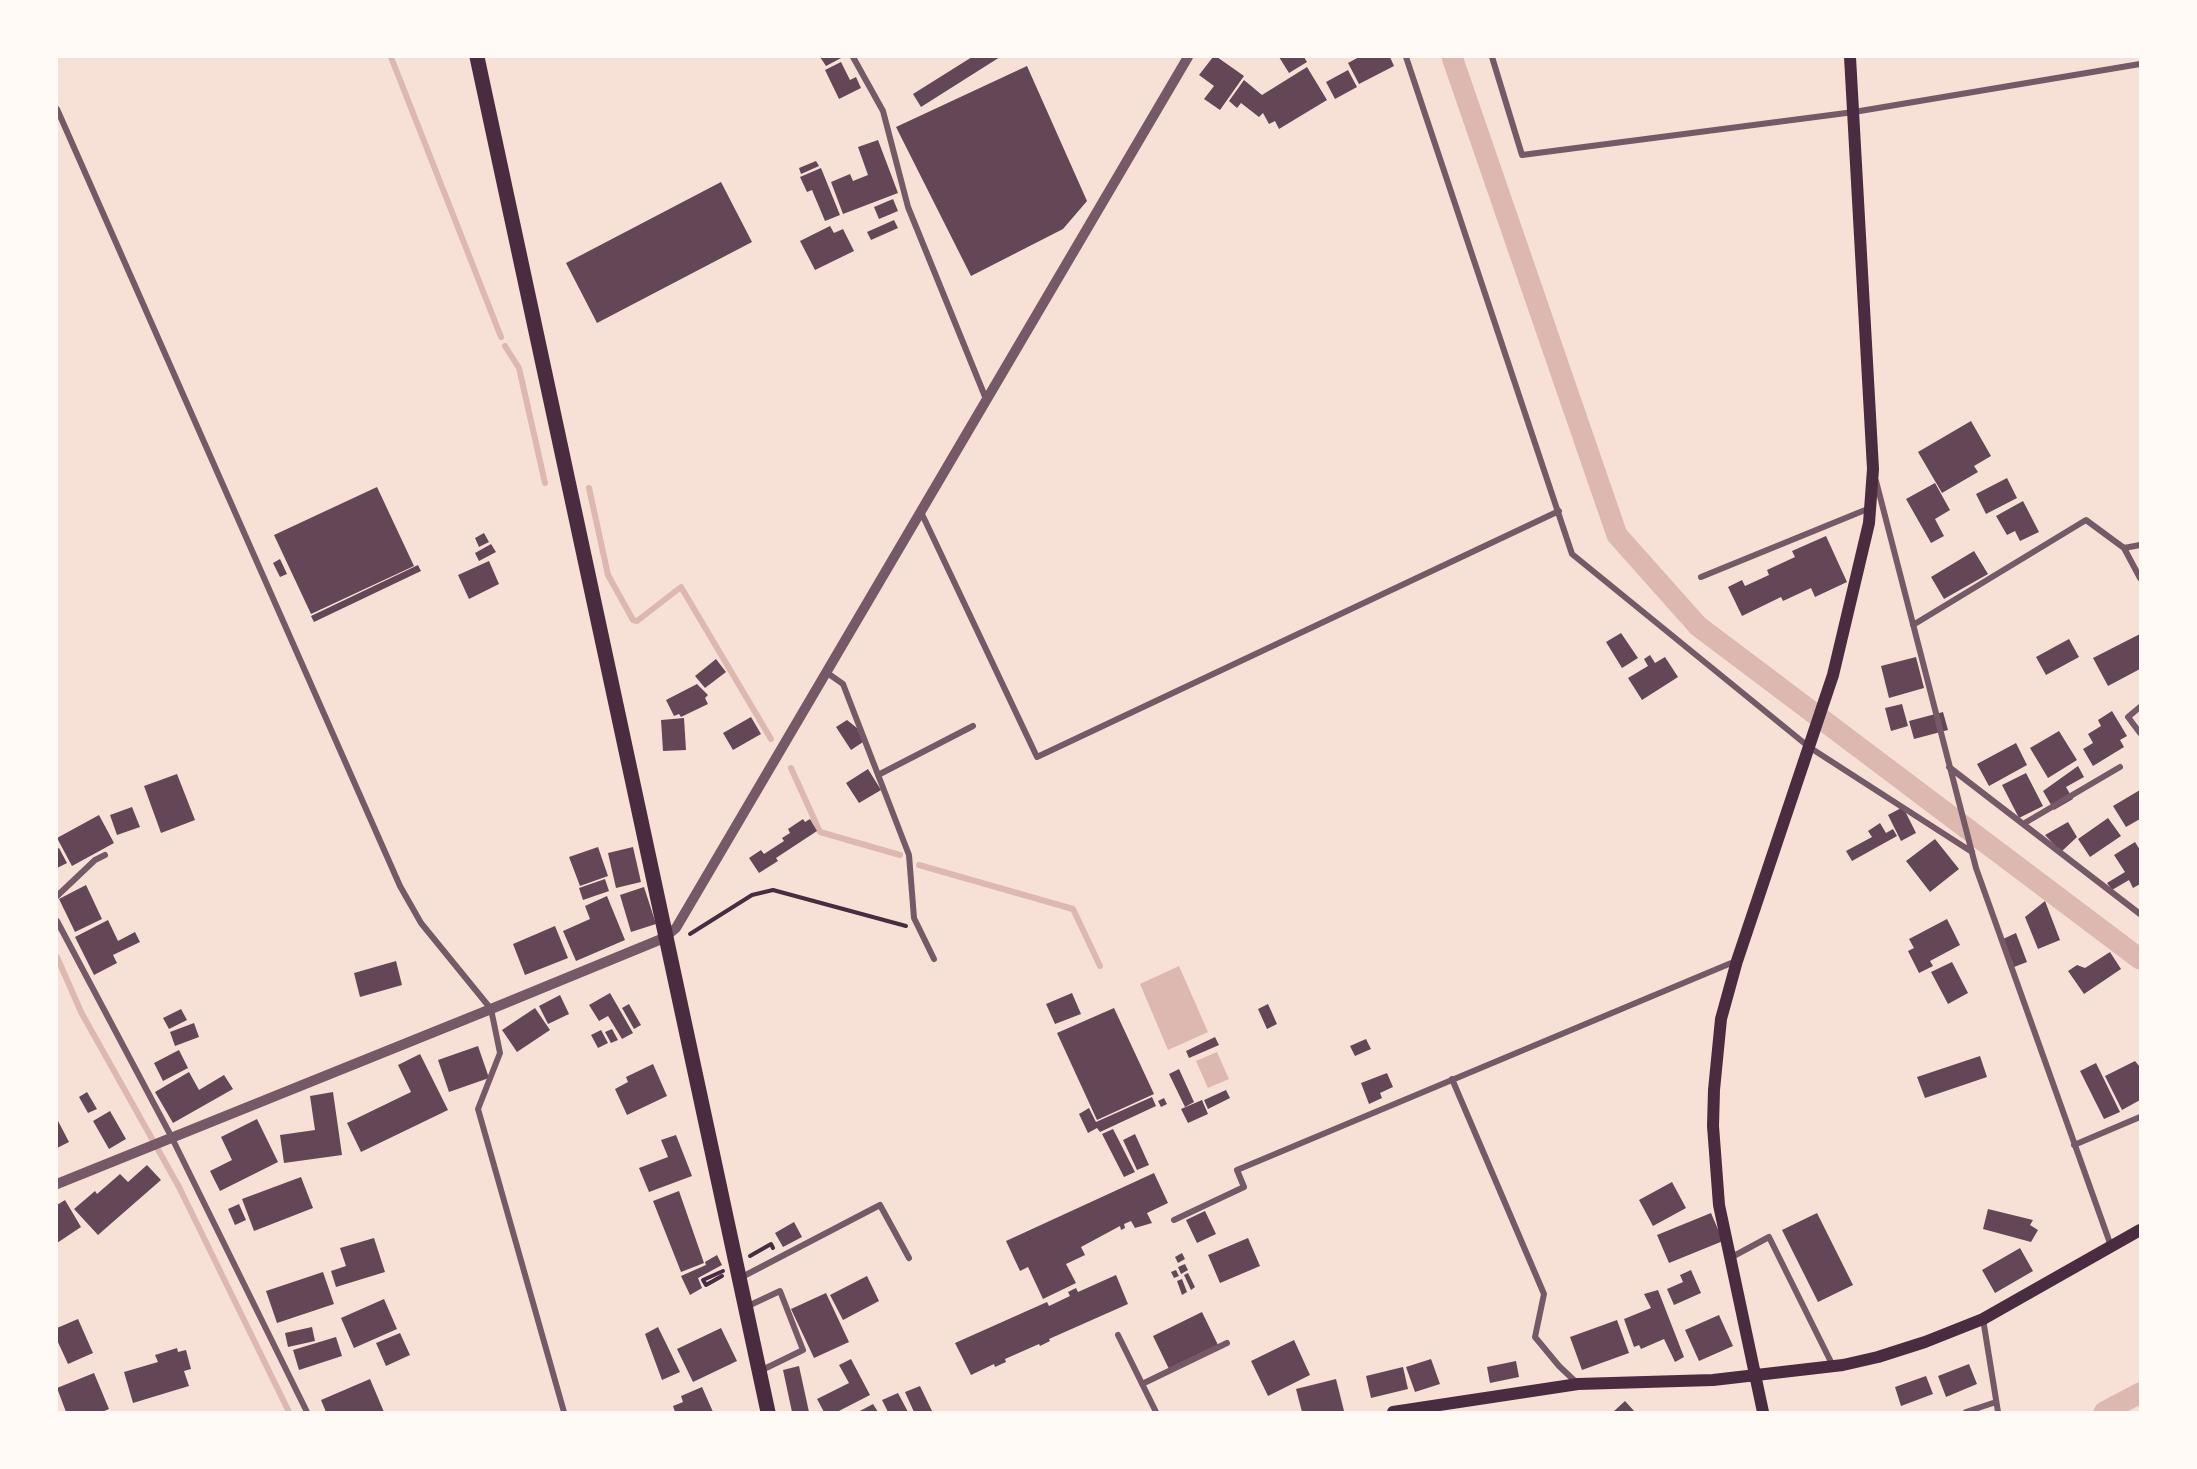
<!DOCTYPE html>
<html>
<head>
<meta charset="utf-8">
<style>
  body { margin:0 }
  #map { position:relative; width:2197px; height:1469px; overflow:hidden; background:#f7e1d7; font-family:"PT Sans Narrow",sans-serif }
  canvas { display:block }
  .frame { position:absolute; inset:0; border:58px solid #fffaf5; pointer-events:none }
</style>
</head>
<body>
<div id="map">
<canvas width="2197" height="1469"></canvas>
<div class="frame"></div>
</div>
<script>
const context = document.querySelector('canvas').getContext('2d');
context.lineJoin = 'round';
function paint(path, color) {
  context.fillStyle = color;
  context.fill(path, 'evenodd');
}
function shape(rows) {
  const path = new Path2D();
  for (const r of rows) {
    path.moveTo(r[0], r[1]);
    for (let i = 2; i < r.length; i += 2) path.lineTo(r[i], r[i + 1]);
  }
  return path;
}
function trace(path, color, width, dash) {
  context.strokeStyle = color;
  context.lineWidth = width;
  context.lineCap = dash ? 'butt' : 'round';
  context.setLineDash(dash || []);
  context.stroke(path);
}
paint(shape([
  [1179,966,1208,1032,1168,1050,1140,984],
  [1217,1052,1229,1079,1208,1088,1196,1061]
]), '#dcb8b0');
trace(shape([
  [391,57,501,337],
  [505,346,519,368,545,483],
  [589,488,608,575,633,620,637,621,681,587,771,739],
  [791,768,820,832,900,855],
  [919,865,1073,909,1100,966],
  [57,957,81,1012,179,1187,289,1412]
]), '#dcb8b0', 6);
trace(shape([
  [1452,57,1617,535,1698,626,2140,959],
  [2104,1412,2140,1393]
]), '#dcb8b0', 21);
paint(shape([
  [820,57,843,57,826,66],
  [972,57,1000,57,921,107,913,94],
  [1213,57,1217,57,1244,76,1220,110,1204,99,1214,86,1199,75],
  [1279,57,1304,57,1307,62,1289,73],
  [1359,57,1390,57,1394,66,1359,84,1348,63],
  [841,62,850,80,856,77,861,88,839,99,825,70],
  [1027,66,1087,201,1063,229,971,276,896,127],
  [1307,67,1327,100,1279,129,1275,121,1269,124,1263,113,1259,117,1241,103,1237,108,1229,101,1244,80,1262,95],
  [1348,70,1357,87,1335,99,1326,82],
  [878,140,898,193,843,214,831,182,850,174,853,181,868,175,858,147],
  [816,161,819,166,801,174,799,168],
  [821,168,840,215,825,221,812,190,807,192,800,177],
  [721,182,752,242,597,323,566,263],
  [893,199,898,211,879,219,874,207],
  [894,220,898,228,871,240,867,232],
  [830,226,834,233,843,229,854,251,815,270,800,241],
  [1971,421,1991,456,1974,466,1978,472,1942,493,1918,452],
  [2007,478,2017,498,1986,514,1976,494],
  [1935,483,1950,510,1935,519,1944,536,1931,543,1906,499],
  [377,487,414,566,311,614,274,535],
  [2023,501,2039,532,2020,541,2015,531,2007,535,1996,516],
  [484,533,489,542,479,547,475,538],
  [1826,536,1847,582,1815,597,1811,588,1783,601,1781,597,1742,616,1728,587,1742,580,1745,586,1769,575,1767,570,1795,557,1792,551],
  [491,544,496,552,479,561,475,553],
  [1974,551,1988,574,1944,599,1931,577],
  [280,559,287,574,280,577,273,563],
  [489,561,499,584,469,599,458,575],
  [418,565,421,571,314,622,311,616],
  [1621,633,1638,658,1622,668,1606,642],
  [2140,634,2140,669,2108,686,2093,658],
  [2069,639,2079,657,2046,675,2036,657],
  [1650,655,1655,663,1665,657,1678,677,1642,700,1628,678,1648,666,1644,659],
  [1916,657,1924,688,1889,698,1881,666],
  [716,659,726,672,705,688,695,676],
  [697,684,708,695,705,698,708,704,681,717,679,714,674,716,666,700],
  [1902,704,1908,726,1891,731,1885,708],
  [2112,711,2127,736,2120,740,2124,747,2093,766,2083,749,2093,743,2088,734,2101,726,2098,720],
  [1943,712,1948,730,1914,739,1909,721],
  [751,717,761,734,733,750,723,733],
  [684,718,686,750,663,751,661,720],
  [847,720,857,728,866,740,851,750,836,727],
  [2059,731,2077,760,2048,778,2030,748],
  [2016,743,2027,765,1989,786,1977,764],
  [2078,766,2084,777,2066,787,2073,799,2054,810,2043,791],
  [868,769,881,790,859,803,846,783],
  [2026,773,2043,806,2019,818,2002,785],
  [177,774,195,820,161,833,144,786],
  [2140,790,2140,819,2126,827,2113,806],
  [132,807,140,827,117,835,110,815],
  [1903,807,1916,833,1901,841,1888,815],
  [99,815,114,843,72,866,57,838],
  [2108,818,2121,836,2090,857,2078,839],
  [803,819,805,822,810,819,817,831,776,858,778,861,759,873,749,858,761,850,764,854,784,841,782,838,790,833,788,829],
  [2068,822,2077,837,2061,852,2045,835],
  [1880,823,1886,833,1893,829,1897,836,1852,861,1846,851,1872,837,1868,831],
  [1935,839,1959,869,1930,892,1906,861],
  [2135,842,2140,850,2140,884,2133,888,2129,880,2112,890,2107,883,2125,872,2114,855],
  [598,847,608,876,580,886,569,857],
  [633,847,641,882,616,888,608,853],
  [59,848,67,863,57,868,57,849],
  [605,879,609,891,583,900,579,888],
  [86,885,102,919,75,932,59,899],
  [644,887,656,924,631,932,620,895],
  [607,896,625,940,576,961,563,931,590,919,585,906],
  [2045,901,2060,940,2038,949,2025,917],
  [1947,919,1960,945,1930,961,1933,966,1919,973,1908,951,1914,948,1909,939],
  [108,920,118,941,135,932,140,942,113,955,117,963,94,975,75,937],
  [555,926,568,958,525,975,513,944],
  [2016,933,2027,962,2014,967,2003,939],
  [2110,952,2121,969,2084,994,2068,971,2077,965,2085,968],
  [396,961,402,985,360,997,354,973],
  [1952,962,1968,993,1948,1004,1931,972],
  [610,993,633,1033,622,1039,608,1016,599,1021,589,1005],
  [1072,993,1081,1014,1055,1024,1046,1004],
  [560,995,569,1014,548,1024,539,1006],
  [629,1004,641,1025,634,1029,622,1008],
  [1268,1004,1277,1024,1267,1029,1258,1009],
  [535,1008,550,1030,517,1052,502,1030],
  [1114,1008,1154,1094,1097,1120,1057,1033],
  [181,1009,187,1020,169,1029,163,1018],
  [194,1023,199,1037,175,1046,170,1032],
  [612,1029,618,1040,611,1043,605,1032],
  [601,1030,608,1043,598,1048,591,1035],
  [1215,1037,1219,1045,1189,1058,1186,1051],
  [1366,1039,1371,1049,1355,1056,1350,1046],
  [478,1046,489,1078,449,1092,438,1060],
  [179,1050,188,1068,163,1081,154,1063],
  [420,1054,448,1110,361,1152,347,1123,411,1092,398,1065],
  [1980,1056,1987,1077,1925,1098,1917,1077],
  [2135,1061,2140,1067,2140,1100,2122,1110,2105,1076],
  [2096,1063,2120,1112,2104,1119,2080,1071],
  [653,1064,667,1096,627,1115,615,1089,628,1082,626,1077],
  [1179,1069,1194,1102,1185,1107,1169,1074],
  [189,1072,199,1090,224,1075,233,1089,173,1123,155,1092],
  [1387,1073,1393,1087,1380,1093,1382,1098,1369,1104,1361,1083],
  [1226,1090,1230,1098,1208,1109,1204,1100],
  [87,1092,97,1109,88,1113,79,1097],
  [333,1092,342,1155,284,1163,280,1135,315,1130,310,1096],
  [1152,1097,1156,1106,1100,1132,1097,1128,1088,1133,1079,1114,1089,1108,1096,1122],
  [1164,1098,1167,1104,1161,1107,1158,1101],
  [1202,1100,1208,1114,1188,1123,1181,1109],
  [110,1111,126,1139,109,1149,93,1121],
  [57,1119,69,1142,57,1148],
  [257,1119,278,1162,220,1191,210,1171,232,1160,221,1137],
  [1113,1129,1135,1172,1124,1177,1102,1134],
  [1135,1134,1149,1165,1137,1170,1123,1140],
  [676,1135,692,1176,649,1192,639,1168,668,1157,661,1140],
  [147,1165,161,1180,98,1235,74,1209,95,1191,97,1194,120,1174,128,1182],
  [1154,1173,1168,1203,1147,1213,1152,1223,1135,1228,1131,1221,1124,1224,1125,1228,1121,1230,1120,1226,1081,1247,1085,1255,1066,1264,1076,1283,1043,1299,1028,1267,1020,1271,1006,1241],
  [301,1177,313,1208,254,1231,242,1199],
  [1672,1182,1686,1208,1653,1226,1639,1200],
  [679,1191,704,1263,681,1272,653,1201],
  [65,1200,81,1227,57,1243,57,1205],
  [239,1204,246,1220,235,1225,228,1209],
  [1988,1209,2033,1220,2030,1225,2038,1230,2031,1242,1983,1229],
  [1205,1211,1216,1234,1197,1243,1186,1220],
  [1711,1213,1723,1241,1669,1263,1657,1235],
  [1817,1213,1853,1285,1818,1302,1782,1230],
  [794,1222,802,1237,783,1247,775,1233],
  [374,1238,385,1272,336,1287,331,1271,346,1266,340,1248],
  [1248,1238,1260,1266,1220,1283,1208,1255],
  [2020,1248,2033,1271,1995,1293,1982,1270],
  [1182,1253,1185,1259,1178,1263,1175,1257],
  [717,1255,722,1265,698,1278,702,1288,690,1295,681,1276,706,1265,705,1262],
  [1185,1264,1188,1270,1181,1274,1178,1267],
  [1176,1270,1179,1276,1174,1278,1171,1272],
  [1691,1270,1701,1293,1674,1305,1667,1289,1683,1282,1680,1275],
  [323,1272,334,1304,277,1323,266,1291],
  [1188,1273,1195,1287,1191,1290,1184,1275],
  [1116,1275,1128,1304,1049,1339,1050,1341,1040,1346,1039,1344,1005,1359,1006,1362,995,1367,994,1364,971,1375,955,1343,1047,1302,1049,1306,1070,1296,1068,1292,1076,1288,1078,1292],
  [867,1276,879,1301,843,1320,830,1295],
  [1182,1279,1187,1292,1182,1295,1177,1281],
  [1658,1290,1684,1357,1675,1362,1664,1339,1641,1349,1639,1345,1634,1347,1624,1319,1651,1308,1644,1294],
  [826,1293,849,1342,814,1358,791,1309],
  [384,1299,397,1329,354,1348,341,1318],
  [1202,1312,1218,1345,1169,1369,1153,1336],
  [1719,1315,1733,1346,1699,1361,1685,1330],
  [78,1319,93,1353,68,1364,57,1340,57,1328],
  [1617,1320,1629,1353,1582,1370,1570,1337],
  [312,1327,315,1341,288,1347,285,1333],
  [658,1327,680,1372,662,1380,645,1334],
  [721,1328,737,1361,693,1382,677,1349],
  [400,1333,410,1355,386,1366,376,1343],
  [336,1337,342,1356,299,1370,293,1350],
  [1294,1340,1310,1375,1268,1396,1251,1361],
  [177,1348,178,1352,186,1350,191,1369,184,1371,189,1386,133,1403,124,1372,158,1362,155,1355],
  [851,1359,870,1395,837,1412,824,1412,817,1399,849,1383,839,1365],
  [1431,1359,1440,1384,1415,1392,1406,1367],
  [1516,1361,1519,1377,1490,1383,1487,1367],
  [1969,1364,1977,1384,1946,1397,1938,1376],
  [799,1366,809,1412,792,1412,783,1370],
  [1403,1367,1408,1389,1371,1398,1366,1376],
  [94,1373,109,1409,102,1412,66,1412,57,1388],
  [1926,1376,1933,1394,1901,1406,1895,1387],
  [370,1379,384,1412,326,1412,321,1400],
  [1336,1379,1344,1411,1302,1412,1296,1389],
  [920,1386,932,1411,930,1412,914,1412,905,1392],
  [702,1387,713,1412,675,1412,673,1406,683,1402,681,1396],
  [898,1393,908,1412,888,1412,882,1400],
  [1625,1401,1635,1412,1613,1412],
  [873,1404,878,1412,858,1412]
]), '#644757');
trace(shape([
  [690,934,752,895,773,890,906,926],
  [750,1256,771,1244,773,1248],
  [722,1276,706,1285,703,1280,723,1271]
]), '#4a2c40', 4);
trace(shape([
  [853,57,883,111,908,207,986,399],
  [1406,57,1572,554,1809,747,1972,852],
  [1492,57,1522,155,1854,112,2140,64],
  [57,109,400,886,421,923,491,1009,500,1053,478,1109,564,1412],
  [1876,481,1976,868,2111,1246],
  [921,512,1037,757,1559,511],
  [2124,548,2140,545],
  [1701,577,1870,508],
  [1913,625,2086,520,2124,548,2140,578],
  [826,672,843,684,909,855,914,918,934,959],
  [2140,707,2128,717,2140,733],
  [1949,767,2140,914],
  [878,775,973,726],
  [2023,824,2120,767],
  [57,896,95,860,105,855],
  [57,921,171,1136,307,1412],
  [1452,1079,1544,1294,1535,1337,1559,1366,1578,1384],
  [2074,1145,2140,1117],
  [1174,1220,1244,1187,1237,1170,1736,961],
  [1730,1258,1769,1237,1833,1366],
  [740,1278,880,1205,909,1258],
  [746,1307,780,1291,803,1350,760,1371],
  [1983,1319,1998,1412],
  [1118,1335,1156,1412],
  [1142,1384,1227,1343],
  [1966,1412,1996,1402]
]), '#755966', 6);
trace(shape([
  [57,1184,491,1009,664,938,676,928,1188,57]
]), '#755966', 10);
trace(shape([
  [1393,1412,1578,1384,1713,1380,1843,1365,1878,1357,1925,1342,1983,1319,2140,1230],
  [1763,1412,1719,1205,1713,1126,1714,1090,1721,1019,1737,961,1833,675,1869,523,1873,469,1850,57]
]), '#4a2c40', 12);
trace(shape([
  [477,57,768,1412]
]), '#4a2c40', 15);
</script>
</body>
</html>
